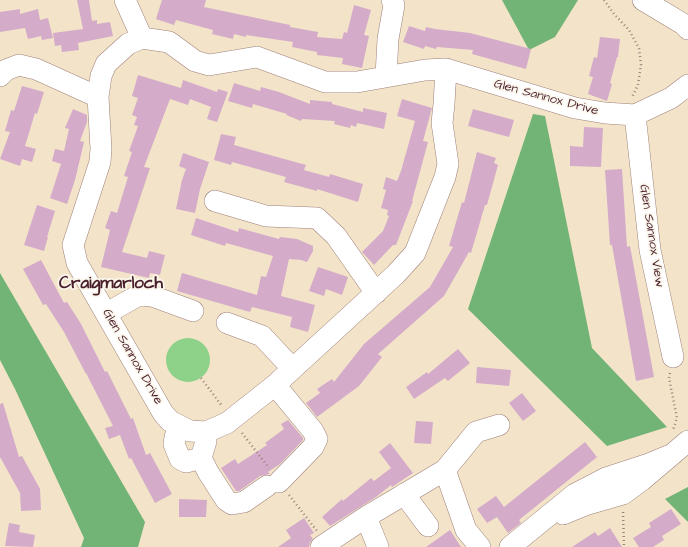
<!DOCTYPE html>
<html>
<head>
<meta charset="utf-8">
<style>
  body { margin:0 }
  canvas { display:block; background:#f3e3c8 }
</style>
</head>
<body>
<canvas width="688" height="547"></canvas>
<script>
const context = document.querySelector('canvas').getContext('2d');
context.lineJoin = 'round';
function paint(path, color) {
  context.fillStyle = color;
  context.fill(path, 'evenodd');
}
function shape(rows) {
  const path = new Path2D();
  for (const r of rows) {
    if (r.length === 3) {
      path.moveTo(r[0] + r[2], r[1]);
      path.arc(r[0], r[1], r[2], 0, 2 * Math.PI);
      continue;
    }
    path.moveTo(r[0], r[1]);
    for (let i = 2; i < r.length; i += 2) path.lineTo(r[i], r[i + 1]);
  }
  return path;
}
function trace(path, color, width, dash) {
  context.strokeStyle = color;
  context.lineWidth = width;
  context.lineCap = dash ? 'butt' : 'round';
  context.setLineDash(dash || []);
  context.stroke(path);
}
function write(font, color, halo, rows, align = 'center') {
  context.font = font + ' "Architects Daughter",sans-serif';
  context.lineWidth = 3.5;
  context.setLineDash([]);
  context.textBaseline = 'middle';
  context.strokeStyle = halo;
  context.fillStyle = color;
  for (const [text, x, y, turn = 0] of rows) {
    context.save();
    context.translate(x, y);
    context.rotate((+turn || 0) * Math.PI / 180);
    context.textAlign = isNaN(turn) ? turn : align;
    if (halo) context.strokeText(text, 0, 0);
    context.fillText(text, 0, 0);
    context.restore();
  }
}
paint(shape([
  [188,360,22]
]), '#8ed28a');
paint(shape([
  [502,0,578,0,555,37,529,50],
  [533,114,545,116,592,348,667,427,607,446,468,309],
  [0,273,145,522,138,547,81,547,84,538,15,389,0,360],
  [688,487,688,522,665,499]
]), '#72b476');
paint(shape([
  [77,0,89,0,92,21,97,20,97,24,110,22,113,36,78,43,79,50,62,52,61,45,55,46,53,33,83,29],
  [162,0,206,0,204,7,290,25,290,27,318,32,317,37,342,39,344,32,347,33,354,5,371,10,364,35,369,36,362,68,342,64,343,58,317,55,317,52,292,47,293,42,246,35,246,37,234,34,233,39,212,34,213,30,176,20,174,25,156,19],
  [20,9,20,14,38,9,40,20,48,18,53,38,42,40,41,36,28,39,25,28,0,32,0,12],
  [409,26,425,31,426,27,435,29,470,33,531,49,526,69,472,54,473,50,437,47,436,49,425,46,424,49,403,42],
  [600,37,620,39,618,57,617,57,610,83,612,84,607,101,588,94,593,77,589,76,594,57,597,58],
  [138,75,181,88,183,80,217,92,218,89,228,92,217,122,207,119,211,107,190,99,188,105,170,99,144,167,150,168,122,252,147,258,149,251,165,255,160,275,150,273,149,278,101,267,110,230,105,228,111,211,117,213,128,177,124,176,132,152,129,151,138,126,134,125,137,117,132,115,138,98,132,96],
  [234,83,260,91,261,87,279,92,310,104,310,100,332,102,332,104,363,112,363,108,387,113,384,129,357,123,356,127,351,125,350,128,334,124,335,121,302,119,301,121,286,115,287,114,253,104,252,108,228,101],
  [22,86,44,92,37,114,35,113,25,146,36,149,32,162,22,159,20,166,0,159,10,132,5,131,11,110,14,111],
  [402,99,432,108,423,141,428,142,412,201,413,201,396,245,393,245,374,265,362,252,383,231,389,216,387,215,388,210,381,208,386,190,383,189,386,177,397,181,401,171,415,121,397,116],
  [73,109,87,115,87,122,80,141,84,142,75,180,67,204,50,198,61,164,52,161,55,149,64,151,69,129,65,128],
  [473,109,514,120,509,137,468,126],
  [584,127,603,128,601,167,570,166,570,146,583,147],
  [221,134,236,137,234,145,306,165,304,170,329,177,330,174,363,184,358,202,317,189,317,191,284,182,286,177,232,162,231,165,214,160],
  [477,152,496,158,494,163,498,165,487,205,485,205,471,253,469,252,444,296,378,354,382,357,359,386,317,417,306,403,320,393,317,389,332,379,334,382,364,344,430,287,453,247,449,246,462,202,464,203],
  [183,153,209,162,200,189,195,213,176,209,182,180,186,169,179,166],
  [622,169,627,247,630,246,654,377,636,381,612,245,610,245,605,170],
  [37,205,55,211,47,237,48,237,44,251,24,245],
  [196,218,238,232,239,228,279,239,280,237,297,239,313,246,313,251,307,262,301,260,289,259,281,296,315,305,308,332,290,327,292,317,252,307,250,312,177,291,182,273,257,295,261,276,266,277,273,256,226,243,225,246,191,235],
  [41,260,64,303,67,302,81,324,105,372,107,371,131,419,133,418,146,455,150,453,172,494,155,503,131,458,129,459,120,435,109,439,105,428,113,426,86,373,86,374,64,332,46,304,43,305,23,269],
  [318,267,348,277,342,295,326,289,324,296,309,291],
  [458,349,470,363,448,381,445,378,414,399,406,387,427,372,428,374],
  [477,367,511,370,509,386,476,383],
  [522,393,536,411,523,421,509,403],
  [3,403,19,457,22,456,40,489,41,510,21,511,20,493,0,457,0,404],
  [288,420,303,438,303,440,280,464,268,472,270,474,260,476,239,491,236,491,221,468,235,459,238,464,267,445,265,443,284,429,281,424],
  [416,421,433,422,431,444,414,443],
  [585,442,597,457,519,520,521,523,508,533,497,517,487,523,477,509,496,496,504,507],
  [390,443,413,473,392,487,391,485,376,497,330,526,322,517,342,499,343,501,371,478,374,481,391,468,379,452],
  [179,499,207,500,206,517,179,517],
  [671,509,681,524,662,536,664,540,653,547,639,547,633,538,651,527,649,523],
  [304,518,314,533,310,535,313,539,310,542,309,547,278,547,291,538,286,530],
  [9,523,20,525,19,532,35,535,33,547,5,546],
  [610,528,622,547,572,547,595,532,598,536],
  [450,530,461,547,426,547]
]), '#d4acca');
const minor = shape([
  [125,0,142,38],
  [643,0,683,24,688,29],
  [446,69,444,104,442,123,448,164,445,177,415,253,396,274,275,385,227,423,206,432,190,431,170,421,163,413,77,263,73,245,100,162,101,149,98,97,101,76,106,64,128,44,142,38,169,42,195,61,209,65,257,57,325,82,357,82,425,70,446,69,575,108,605,113,635,115,671,98,688,85],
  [0,76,6,70,19,65,36,69,98,97],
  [386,76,388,39,394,5,392,0],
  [635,115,650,250,673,357],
  [215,201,266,216,317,218,336,236,376,293],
  [107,313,139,295,152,296,193,311],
  [227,323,262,336,292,368],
  [275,385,313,431,317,439,313,447,279,482],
  [179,426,175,437,174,444,180,459,186,462,201,458],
  [206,432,206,441,201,458,208,472,226,500,232,504,244,502,267,486],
  [445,470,466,530,480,547],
  [404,494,428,526],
  [563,514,585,505,623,494,642,480,688,441],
  [366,517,378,547],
  [321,547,366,517,445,470,476,432,499,425],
  [510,547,575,494,606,478,649,464,673,454]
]);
trace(minor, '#9e817a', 22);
trace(shape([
  [604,0,614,14,629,30,639,48,641,65,638,85,632,97],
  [670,373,669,378,677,418,673,430],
  [201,378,222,406],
  [242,433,269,468],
  [289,495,317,531],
  [623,512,624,547]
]), '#9e817a', 2.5, [1, 3]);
trace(minor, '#fff', 21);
write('13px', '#4a1f2b', '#fbf7ec', [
  ["Glen Sannox Drive",546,98,15],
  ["Glen Sannox View",651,236,81],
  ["Glen Sannox Drive",132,357,60]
]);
write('bold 17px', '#4a1f2b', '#fbf7ec', [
  ["Craigmarloch",111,284]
]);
</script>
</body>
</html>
